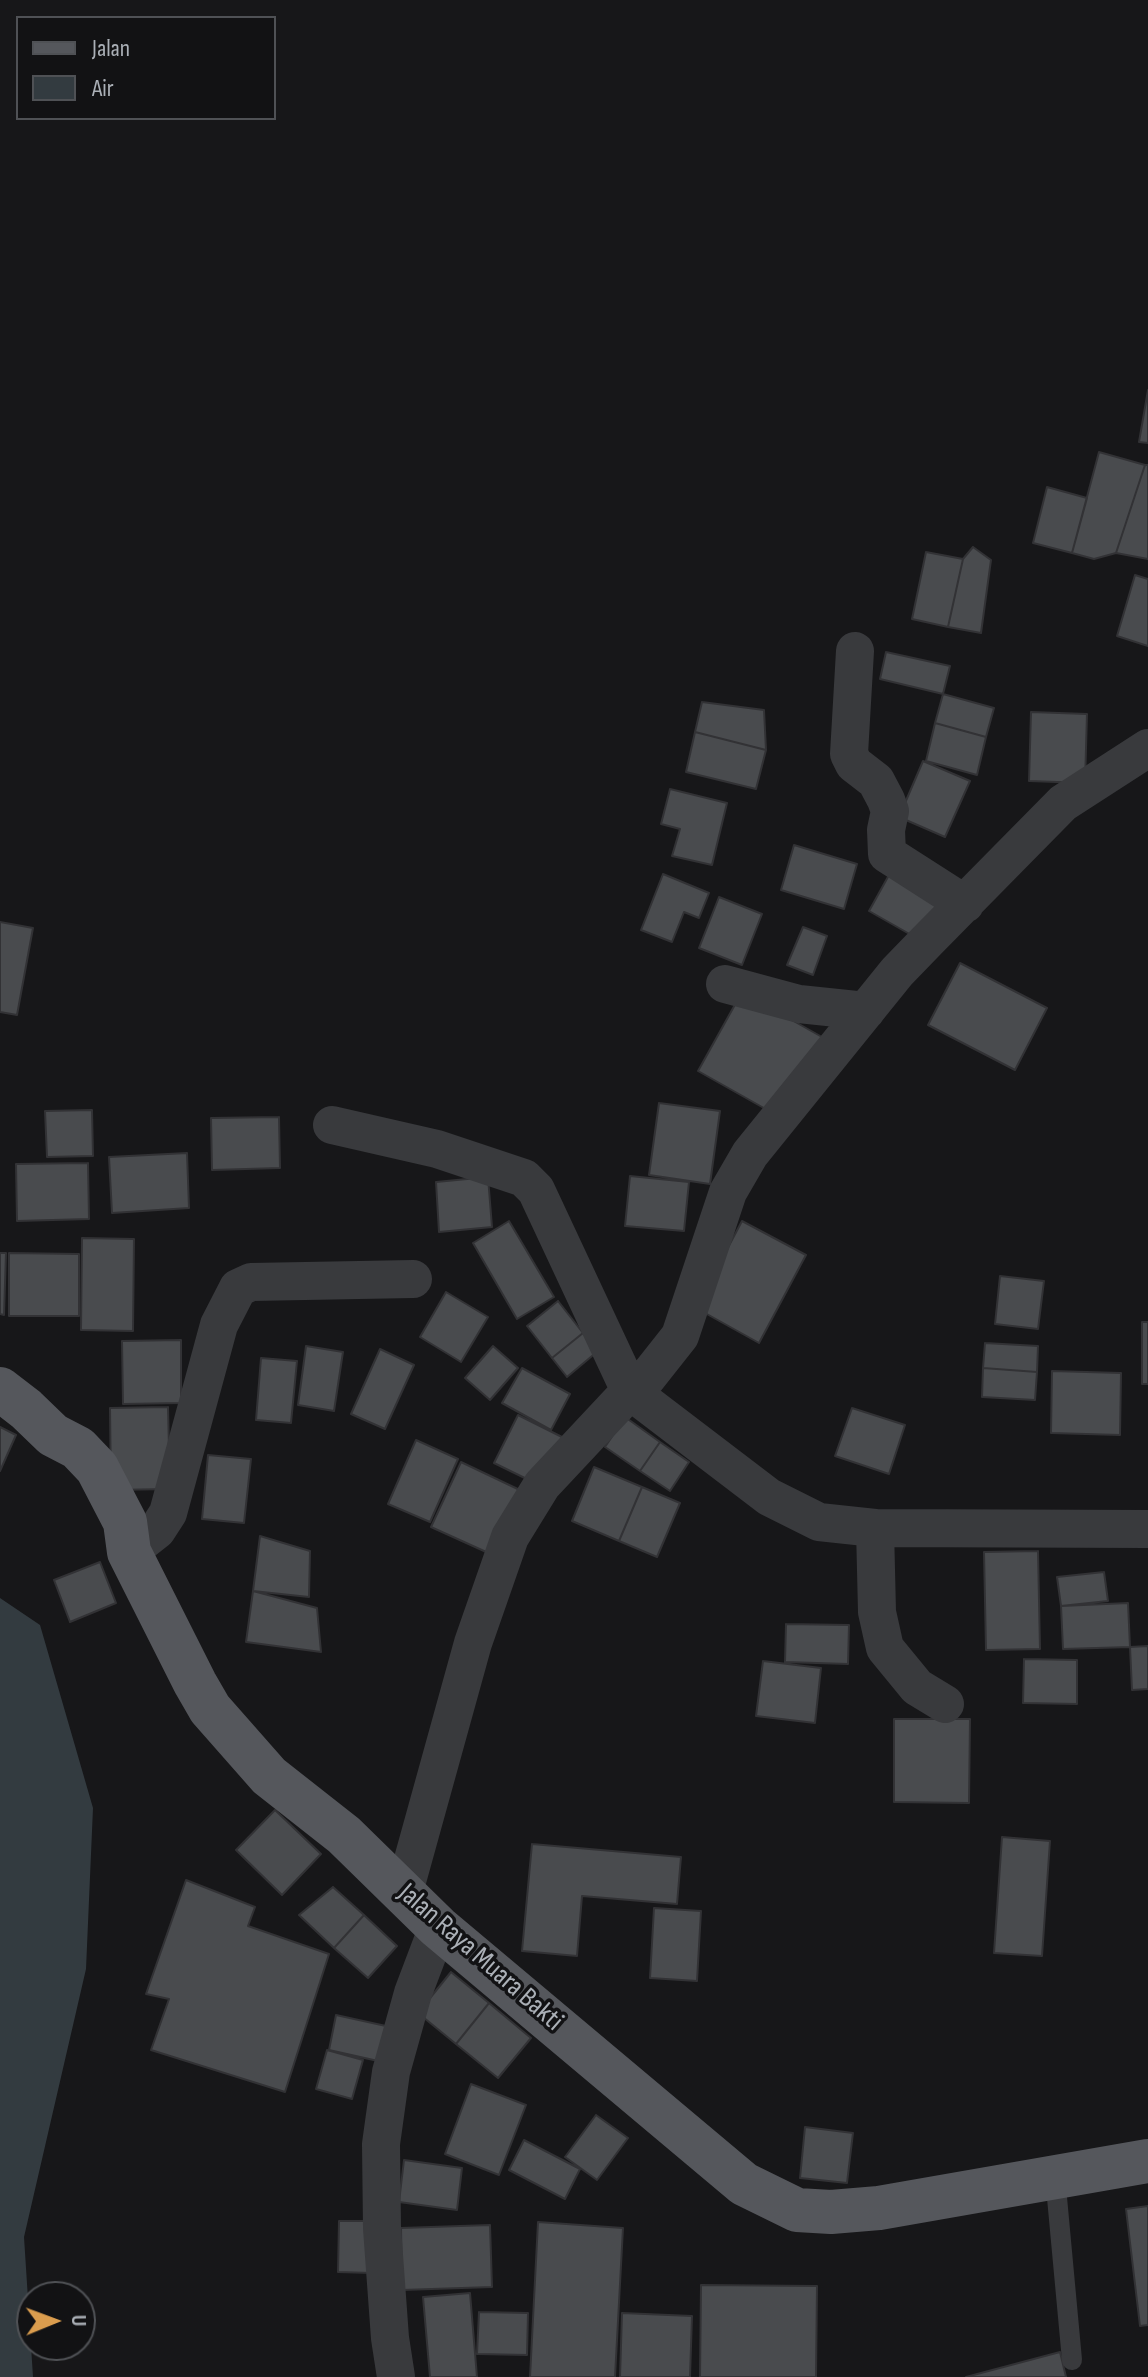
<!DOCTYPE html>
<html>
<head>
<meta charset="utf-8">
<style>
  body { margin:0 }
  #map { position:relative; width:1148px; height:2377px; overflow:hidden; background:#171719; font-family:"Sofia Sans Condensed",sans-serif }
  canvas { display:block }
  .legend { position:absolute; left:16px; top:16px; width:260px; height:104px; box-sizing:border-box; background:#121214; border:2px solid #4f5155; margin:0; padding:10px 14px; list-style:none; font-size:24px; color:#abb0b7 }
  .legend li { display:flex; align-items:center; gap:16px; height:40px }
  .legend b { width:40px; border:2px solid #4f5155 }
  .north { position:absolute; left:16px; top:2281px; width:80px; height:80px; box-sizing:border-box; background:#121214; border:2px solid #4f5155; border-radius:50%; rotate:89deg; font-size:22px; font-weight:700; line-height:32px; text-align:center; color:#abb0b7 }
  .north::after { content:''; display:block; margin:auto; width:28px; height:36px; background:#db9d4e; clip-path:polygon(50% 0,100% 100%,50% 72%,0 100%) }
</style>
</head>
<body>
<div id="map">
<canvas width="1148" height="2377"></canvas>
<ul class="legend">
<li><b style="height:10px;background:#55575c"></b>Jalan</li>
<li><b style="height:22px;background:#333b40"></b>Air</li>
</ul>
<div class="north">U</div>
</div>
<script>
const context = document.querySelector('canvas').getContext('2d');
context.lineJoin = 'round';
function paint(path, color) {
  context.fillStyle = color;
  context.fill(path, 'evenodd');
}
function shape(rows) {
  const path = new Path2D();
  for (const r of rows) {
    path.moveTo(r[0], r[1]);
    for (let i = 2; i < r.length; i += 2) path.lineTo(r[i], r[i + 1]);
  }
  return path;
}
function trace(path, color, width, dash) {
  context.strokeStyle = color;
  context.lineWidth = width;
  context.lineCap = dash ? 'butt' : 'round';
  context.setLineDash(dash || []);
  context.stroke(path);
}
function write(font, color, halo, rows, align = 'center') {
  context.font = font + ' "Sofia Sans Condensed",sans-serif';
  context.lineWidth = 7;
  context.setLineDash([]);
  context.textBaseline = 'middle';
  context.strokeStyle = halo;
  context.fillStyle = color;
  for (const [text, x, y, turn = 0] of rows) {
    context.save();
    context.translate(x, y);
    context.rotate((+turn || 0) * Math.PI / 180);
    context.textAlign = isNaN(turn) ? turn : align;
    if (halo) context.strokeText(text, 0, 0);
    context.fillText(text, 0, 0);
    context.restore();
  }
}
paint(shape([
  [0,1598,40,1625,93,1808,86,1969,24,2237,33,2377,0,2377]
]), '#333b40');
const building = shape([
  [1148,390,1148,443,1139,442,1148,390],
  [1099,452,1145,465,1116,553,1094,559,1072,553,1099,452],
  [1145,465,1148,465,1148,559,1116,553,1145,465],
  [1047,487,1087,498,1072,553,1033,543,1047,487],
  [973,547,991,560,981,633,948,627,963,559,973,547],
  [926,552,963,559,948,627,912,619,926,552],
  [1135,575,1148,579,1148,646,1117,636,1135,575],
  [886,652,950,666,943,694,880,679,886,652],
  [943,694,994,708,986,737,935,723,943,694],
  [702,702,764,710,766,750,695,732,702,702],
  [1031,712,1087,714,1085,783,1029,781,1031,712],
  [935,723,986,737,977,775,926,761,935,723],
  [695,732,766,750,756,789,686,772,695,732],
  [923,761,970,781,945,837,899,817,923,761],
  [670,789,727,803,712,865,672,856,680,829,661,824,670,789],
  [794,845,857,864,844,909,781,890,794,845],
  [894,866,945,896,920,940,869,911,894,866],
  [663,874,709,893,699,918,684,912,672,942,641,930,663,874],
  [719,897,762,914,742,965,699,948,719,897],
  [0,922,33,928,17,1015,0,1012,0,922],
  [803,927,827,936,813,975,787,965,803,927],
  [960,963,1047,1008,1015,1070,928,1025,960,963],
  [742,992,822,1037,778,1116,698,1071,742,992],
  [659,1103,720,1111,710,1184,649,1175,659,1103],
  [92,1110,93,1156,47,1157,45,1111,92,1110],
  [279,1117,280,1168,212,1170,211,1118,279,1117],
  [187,1153,189,1208,112,1213,109,1157,187,1153],
  [88,1163,89,1219,17,1221,16,1164,88,1163],
  [630,1176,689,1182,684,1231,625,1226,630,1176],
  [488,1177,492,1227,439,1232,436,1182,488,1177],
  [509,1221,554,1297,517,1319,473,1243,509,1221],
  [742,1221,806,1255,759,1343,696,1308,742,1221],
  [82,1238,134,1239,133,1331,81,1330,82,1238],
  [0,1253,6,1253,4,1315,0,1314,0,1253],
  [9,1253,79,1254,79,1316,9,1316,9,1253],
  [1000,1276,1044,1281,1038,1329,995,1324,1000,1276],
  [446,1292,488,1317,461,1362,420,1337,446,1292],
  [558,1301,583,1333,552,1358,527,1326,558,1301],
  [1142,1322,1148,1322,1148,1384,1142,1384,1142,1322],
  [583,1333,598,1351,567,1377,552,1358,583,1333],
  [181,1340,181,1403,123,1404,122,1341,181,1340],
  [985,1343,1038,1346,1037,1372,983,1368,985,1343],
  [306,1346,343,1352,334,1411,298,1405,306,1346],
  [493,1346,518,1368,490,1400,465,1378,493,1346],
  [380,1349,414,1365,385,1429,351,1414,380,1349],
  [261,1358,297,1361,291,1423,256,1420,261,1358],
  [522,1368,570,1394,551,1430,502,1403,522,1368],
  [983,1368,1037,1372,1035,1400,982,1397,983,1368],
  [1052,1371,1121,1373,1120,1435,1051,1433,1052,1371],
  [168,1407,170,1489,111,1490,110,1408,168,1407],
  [852,1408,905,1425,889,1474,835,1456,852,1408],
  [518,1415,562,1437,539,1485,494,1463,518,1415],
  [625,1417,660,1442,640,1471,605,1447,625,1417],
  [0,1427,16,1435,0,1471,0,1427],
  [416,1440,458,1459,430,1522,388,1504,416,1440],
  [660,1442,689,1462,670,1491,640,1471,660,1442],
  [208,1455,251,1459,244,1523,202,1519,208,1455],
  [461,1462,524,1492,495,1556,431,1527,461,1462],
  [594,1467,642,1487,619,1541,572,1521,594,1467],
  [642,1487,680,1503,657,1557,619,1541,642,1487],
  [260,1536,310,1551,309,1597,253,1591,260,1536],
  [1038,1551,1040,1649,986,1650,984,1552,1038,1551],
  [100,1562,116,1603,70,1622,54,1580,100,1562],
  [1104,1572,1108,1601,1061,1606,1057,1577,1104,1572],
  [253,1591,317,1608,321,1652,246,1642,253,1591],
  [1128,1603,1130,1647,1063,1649,1061,1606,1128,1603],
  [786,1624,849,1625,848,1664,785,1662,786,1624],
  [1148,1646,1148,1689,1132,1690,1130,1647,1148,1646],
  [1024,1659,1077,1660,1077,1704,1023,1703,1024,1659],
  [763,1661,821,1668,815,1723,756,1716,763,1661],
  [894,1719,970,1719,969,1803,894,1802,894,1719],
  [275,1810,321,1854,282,1895,236,1850,275,1810],
  [1002,1837,1050,1841,1042,1956,994,1953,1002,1837],
  [532,1844,681,1857,677,1904,582,1896,577,1956,522,1951,532,1844],
  [186,1880,255,1907,248,1926,329,1954,285,2092,151,2050,169,1999,146,1994,186,1880],
  [333,1887,364,1915,334,1948,299,1915,333,1887],
  [654,1908,701,1911,697,1981,650,1978,654,1908],
  [364,1915,397,1946,368,1978,334,1948,364,1915],
  [451,1972,489,2003,456,2044,418,2013,451,1972],
  [489,2003,531,2038,498,2078,456,2044,489,2003],
  [336,2015,386,2026,378,2061,329,2050,336,2015],
  [327,2050,363,2060,352,2099,316,2089,327,2050],
  [471,2084,526,2105,499,2175,445,2154,471,2084],
  [596,2115,628,2138,597,2180,565,2157,596,2115],
  [805,2127,853,2133,847,2183,800,2178,805,2127],
  [524,2140,580,2169,565,2199,509,2170,524,2140],
  [404,2160,462,2168,457,2210,399,2202,404,2160],
  [1148,2206,1148,2325,1140,2326,1126,2209,1148,2206],
  [339,2221,372,2221,371,2273,338,2272,339,2221],
  [538,2222,623,2228,615,2377,530,2377,538,2222],
  [490,2225,492,2287,402,2290,401,2228,490,2225],
  [701,2285,817,2286,816,2377,700,2377,701,2285],
  [470,2293,477,2377,430,2377,423,2297,470,2293],
  [479,2312,528,2313,527,2355,477,2354,479,2312],
  [622,2313,692,2316,690,2377,620,2377,622,2313],
  [1060,2352,1066,2377,966,2377,1060,2352]
]);
paint(building, '#494b4e');
trace(building, '#323235', 2);
trace(shape([
  [1055,2176,1072,2360]
]), '#393a3d', 20);
trace(shape([
  [855,651,849,754,854,764,876,781,886,800,890,811,886,830,887,854,965,904],
  [725,984,799,1004,866,1011],
  [332,1125,437,1149,524,1178,536,1190,630,1391,769,1497,819,1522,875,1528],
  [129,1552,157,1530,168,1513,219,1325,238,1288,251,1282,413,1279],
  [945,1704,917,1687,885,1648,877,1612,875,1528,1148,1529],
  [404,1892,473,1643,510,1537,542,1485,630,1391,646,1379,680,1336,728,1192,750,1154,897,972,927,941,1063,803,1148,748],
  [396,2377,390,2338,382,2228,381,2144,391,2072,413,1993,438,1927]
]), '#393a3d', 38);
trace(shape([
  [0,1389,26,1409,53,1435,78,1448,97,1468,125,1522,129,1552,195,1683,210,1709,269,1776,344,1835,438,1927,744,2184,797,2210,831,2212,879,2208,1148,2161]
]), '#55575c', 44);
write('28px', '#abb0b7', '#121214', [
  ["Jalan Raya Muara Bakti",480,1958,41]
]);
</script>
</body>
</html>
